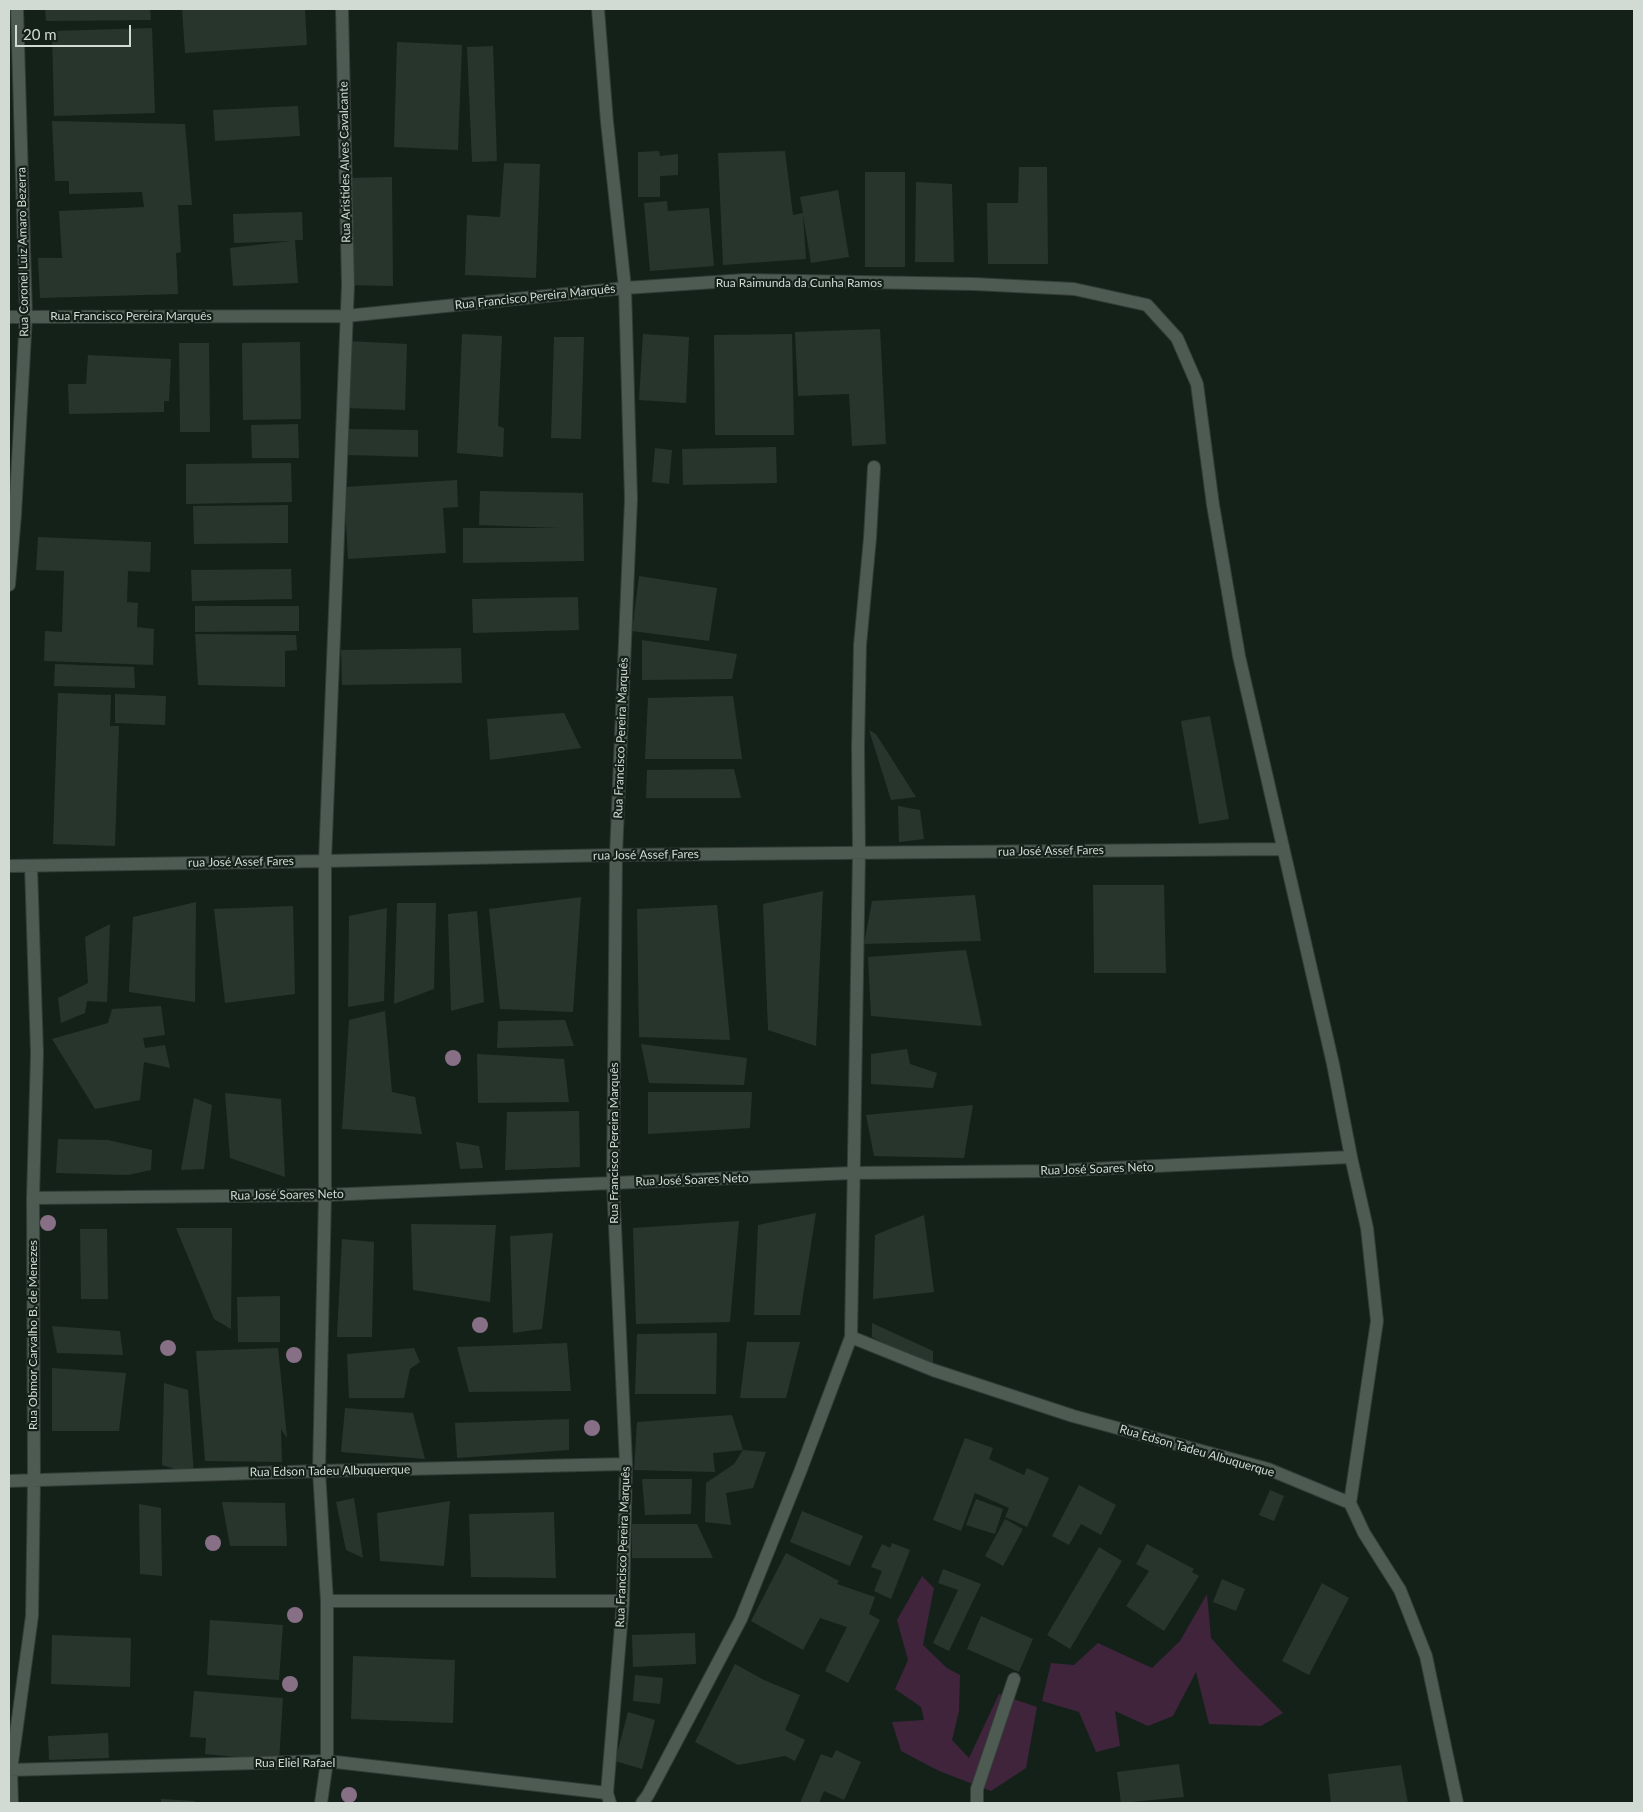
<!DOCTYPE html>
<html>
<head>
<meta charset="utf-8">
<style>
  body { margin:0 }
  #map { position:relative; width:1643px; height:1812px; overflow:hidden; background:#142119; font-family:Lato,sans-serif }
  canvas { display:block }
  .frame { position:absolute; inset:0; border:10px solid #d2dad4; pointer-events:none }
  .scale { position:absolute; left:15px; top:25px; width:116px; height:22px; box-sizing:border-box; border:2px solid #d2dad4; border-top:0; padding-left:6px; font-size:15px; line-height:18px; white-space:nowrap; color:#d2dad4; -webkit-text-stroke:4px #142119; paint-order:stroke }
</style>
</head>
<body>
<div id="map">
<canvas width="1643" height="1812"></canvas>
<div class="frame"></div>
<div class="scale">20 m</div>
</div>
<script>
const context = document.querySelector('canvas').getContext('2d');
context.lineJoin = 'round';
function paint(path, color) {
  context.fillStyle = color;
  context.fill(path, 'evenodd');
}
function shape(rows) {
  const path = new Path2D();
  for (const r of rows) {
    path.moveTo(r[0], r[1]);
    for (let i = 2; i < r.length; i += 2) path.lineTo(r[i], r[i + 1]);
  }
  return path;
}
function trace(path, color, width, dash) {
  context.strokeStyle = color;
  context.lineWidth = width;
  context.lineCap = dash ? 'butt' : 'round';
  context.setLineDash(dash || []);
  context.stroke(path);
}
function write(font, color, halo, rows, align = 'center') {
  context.font = font + ' Lato,sans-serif';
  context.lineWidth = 4.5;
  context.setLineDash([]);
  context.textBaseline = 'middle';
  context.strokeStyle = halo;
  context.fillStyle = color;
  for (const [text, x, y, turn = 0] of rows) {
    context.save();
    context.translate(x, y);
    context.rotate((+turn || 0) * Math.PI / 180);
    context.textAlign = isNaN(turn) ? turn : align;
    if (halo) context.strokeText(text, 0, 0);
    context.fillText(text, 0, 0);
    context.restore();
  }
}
paint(shape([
  [922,1576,934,1588,923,1645,947,1668,960,1675,959,1711,952,1740,969,1758,999,1694,1037,1707,1026,1768,991,1791,939,1771,901,1751,892,1722,924,1720,921,1707,895,1689,908,1660,897,1620],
  [1207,1594,1211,1638,1239,1669,1283,1713,1261,1726,1209,1724,1196,1672,1173,1716,1148,1726,1115,1711,1120,1746,1096,1752,1079,1712,1042,1701,1051,1663,1074,1665,1098,1643,1152,1668,1180,1641]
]), '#3f243c');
paint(shape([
  [45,9,150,9,151,20,46,21],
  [182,9,305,9,307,45,185,53],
  [152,28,155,113,54,116,52,31],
  [397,42,462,45,458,150,394,147],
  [493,46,497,161,472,162,467,47],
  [298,106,300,136,215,141,213,110],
  [52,121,185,124,192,205,178,205,181,252,176,253,178,294,40,298,38,258,62,258,59,211,144,207,142,192,69,194,69,181,55,181],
  [659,151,660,156,678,154,678,175,660,176,660,197,638,197,638,152],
  [785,151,793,215,803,213,800,197,838,190,849,257,811,263,803,215,806,259,723,265,718,153],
  [504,163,540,164,536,278,465,275,467,215,500,217],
  [1019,167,1047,167,1048,264,988,264,987,203,1018,203],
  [865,172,905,172,905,267,865,267],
  [392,177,393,286,348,285,346,178],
  [916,182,952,184,954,262,915,262],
  [667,201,668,211,709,208,714,266,650,271,644,203],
  [302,212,303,240,295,240,298,283,233,286,230,248,291,241,234,243,233,214],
  [880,329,886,444,852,446,849,394,798,396,795,332],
  [462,334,502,336,498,426,504,428,503,457,457,453],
  [643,334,689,337,686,403,639,400],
  [792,334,794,435,715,435,714,335],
  [554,337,584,337,581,439,551,438],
  [348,341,407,344,405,410,346,408],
  [300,342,301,419,243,420,242,343],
  [179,343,209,343,210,432,180,432],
  [88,355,171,359,169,401,164,401,164,412,69,414,68,384,86,384],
  [298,424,299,458,252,458,251,425],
  [349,429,418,430,418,457,348,455],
  [776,447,777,483,683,485,682,449],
  [655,448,672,450,669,484,652,482],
  [291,463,292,502,186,504,186,464],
  [457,480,458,507,443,508,446,553,348,559,344,487],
  [480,491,583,493,584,561,463,563,463,528,560,528,479,525],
  [288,505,288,543,194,544,193,506],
  [38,537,151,542,150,572,128,571,127,602,138,603,137,627,154,629,153,665,44,661,45,631,62,632,64,571,36,570],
  [291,569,292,599,192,601,191,570],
  [639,576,717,588,709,641,632,631],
  [578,597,579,630,473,633,472,599],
  [195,606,299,606,299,631,195,632],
  [195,634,296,635,297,650,285,651,285,687,198,685],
  [642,640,737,654,732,679,642,680],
  [461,648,462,683,342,685,341,650],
  [55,664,134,667,135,688,54,686],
  [58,693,111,695,110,726,119,726,115,846,53,844],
  [115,694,166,696,165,725,115,723],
  [733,696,742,759,645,759,648,698],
  [564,713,581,748,490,760,487,719],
  [1210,716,1229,819,1199,824,1181,721],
  [869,730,876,734,916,797,891,800],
  [734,769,741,798,646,798,647,770],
  [898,806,920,810,924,839,899,842],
  [1093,885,1164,885,1166,973,1094,973],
  [823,891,816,1046,768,1030,763,904],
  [975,895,981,941,864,944,872,901],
  [581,897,573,1012,500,1009,489,909],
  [196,902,195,1002,129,992,133,917],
  [397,903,436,903,434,989,394,1004],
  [717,905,730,1040,639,1037,637,909],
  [293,906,295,994,225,1003,214,909],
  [387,908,384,1001,348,1007,349,916],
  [477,911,484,1002,451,1011,448,914],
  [110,924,107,1002,87,1001,85,1013,61,1023,58,998,88,983,85,937],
  [966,950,982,1026,871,1016,868,957],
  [161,1006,165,1035,143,1038,145,1048,165,1045,170,1068,144,1062,140,1100,95,1109,52,1039,108,1023,112,1009],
  [385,1011,392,1092,415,1097,422,1134,342,1129,349,1020],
  [565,1020,574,1046,497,1048,498,1021],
  [641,1044,747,1058,744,1085,649,1083],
  [907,1049,910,1064,937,1073,933,1088,871,1084,871,1054],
  [477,1054,564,1059,569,1102,478,1103],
  [648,1092,752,1092,750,1128,648,1134],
  [225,1093,281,1099,285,1177,230,1158],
  [194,1098,212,1105,204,1169,181,1170],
  [973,1105,964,1158,874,1156,866,1115],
  [579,1111,580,1167,505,1170,507,1112],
  [58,1139,108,1140,152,1150,151,1170,128,1175,56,1173],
  [456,1142,479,1146,483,1168,460,1169],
  [816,1213,800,1315,754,1315,758,1225],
  [924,1215,934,1292,873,1299,875,1235],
  [739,1221,730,1322,636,1324,633,1228],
  [411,1224,496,1225,490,1302,413,1290],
  [176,1228,232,1228,231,1329,214,1319],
  [80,1229,107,1229,108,1299,81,1299],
  [553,1233,542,1329,513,1333,510,1236],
  [342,1239,374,1242,372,1337,337,1337],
  [280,1296,280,1342,238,1342,237,1297],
  [872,1323,933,1351,933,1370,872,1337],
  [52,1326,120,1331,123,1355,57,1353],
  [717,1333,716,1394,635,1394,637,1334],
  [747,1342,800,1342,786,1398,740,1398],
  [567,1343,571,1391,469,1392,457,1347],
  [278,1348,287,1438,281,1429,282,1462,205,1461,196,1351],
  [414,1348,420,1362,410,1369,404,1398,349,1398,347,1354],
  [52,1368,126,1373,119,1431,52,1431],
  [164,1383,188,1390,194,1475,162,1465],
  [345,1408,413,1413,425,1459,341,1452],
  [732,1415,743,1450,766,1452,753,1488,726,1493,731,1525,705,1522,706,1483,734,1464,743,1450,713,1453,715,1472,634,1470,637,1422],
  [569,1419,569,1450,457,1458,455,1423],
  [965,1438,993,1448,989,1459,993,1461,1024,1475,1027,1468,1049,1478,1027,1527,1005,1517,1009,1508,975,1493,961,1531,933,1520],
  [642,1479,692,1479,691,1514,645,1515],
  [1079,1485,1116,1505,1101,1535,1081,1524,1069,1545,1052,1536],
  [1270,1490,1284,1496,1274,1521,1259,1515],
  [354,1498,363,1558,346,1550,336,1502],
  [976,1499,1003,1509,995,1534,966,1525],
  [450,1501,444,1566,380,1561,377,1513],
  [222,1502,285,1503,287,1546,230,1546],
  [139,1504,161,1508,162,1576,140,1574],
  [802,1511,863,1536,850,1566,790,1542],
  [554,1512,556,1578,471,1577,469,1514],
  [1005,1519,1023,1529,1003,1566,985,1556],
  [632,1524,697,1524,713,1558,632,1558],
  [892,1543,910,1550,891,1599,874,1591,882,1571,871,1567,882,1544,890,1548],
  [1147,1544,1194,1569,1192,1572,1199,1576,1164,1631,1126,1606,1149,1571,1136,1564],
  [1099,1547,1122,1561,1070,1649,1047,1635],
  [786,1553,839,1581,837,1584,875,1597,869,1614,880,1620,848,1683,825,1671,847,1627,820,1618,803,1650,751,1621],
  [943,1569,981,1584,949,1651,933,1643,958,1590,938,1583],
  [1222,1579,1245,1589,1236,1611,1213,1602],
  [1322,1583,1349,1598,1309,1675,1282,1661],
  [981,1616,1033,1639,1019,1672,967,1649],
  [210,1620,283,1625,279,1680,207,1675],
  [695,1633,696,1664,633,1667,632,1635],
  [52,1635,131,1638,130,1687,51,1684],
  [353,1656,455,1660,453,1723,351,1719],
  [735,1664,764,1680,800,1695,785,1730,805,1740,795,1761,785,1756,738,1765,695,1742],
  [635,1675,663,1678,660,1704,633,1701],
  [194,1691,283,1698,279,1761,205,1754,206,1738,190,1737],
  [628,1712,655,1720,642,1769,615,1761],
  [108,1733,109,1758,49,1760,48,1736],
  [836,1750,861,1762,844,1800,824,1791,819,1803,800,1803,821,1754,832,1758],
  [1179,1764,1184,1797,1121,1803,1117,1772],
  [1401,1765,1408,1803,1331,1803,1328,1774],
  [161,1799,194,1801,194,1803,161,1803]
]), '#28352d');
const minor = shape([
  [598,9,607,122,625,288,745,280,974,284,1074,289,1147,305,1177,338,1197,384,1213,505,1239,656,1333,1064,1351,1157,1367,1228,1377,1321,1350,1503],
  [9,317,346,316,625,288,631,499,616,855,613,1183,626,1464,623,1601,607,1793,610,1803],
  [9,585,15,515,26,316,17,9],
  [9,866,325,861,616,855,1283,849],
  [33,1198,325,1195,852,1173,1048,1171,1351,1157],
  [851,1337,933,1370,1073,1416,1268,1469,1350,1503,1364,1533,1400,1590,1426,1656,1457,1803],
  [9,1481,319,1471,626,1464],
  [327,1601,623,1601],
  [9,1770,327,1761,607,1793],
  [12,1803,11,1770,32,1616,34,1480,33,1198,37,1053,31,866],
  [321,1803,327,1761,327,1601,319,1471,325,1195,325,861,348,285,342,9],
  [642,1803,648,1795,741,1619,800,1472,851,1337,859,853,858,747,860,645,870,538,874,467],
  [977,1803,977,1789,1014,1679]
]);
trace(minor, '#343c37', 14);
trace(minor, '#4d5b52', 12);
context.fillStyle = '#876f86';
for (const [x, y] of [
  [453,1058],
  [48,1223],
  [480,1325],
  [168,1348],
  [294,1355],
  [592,1428],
  [213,1543],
  [295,1615],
  [290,1684],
  [349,1795]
]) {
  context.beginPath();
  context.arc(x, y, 8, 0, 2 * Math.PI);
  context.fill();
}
write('12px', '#d2dad4', '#142119', [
  ["Rua Aristides Alves Cavalcante",345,162,-91],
  ["Rua Coronel Luiz Amaro Bezerra",23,252,-91],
  ["Rua Raimunda da Cunha Ramos",799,283],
  ["Rua Francisco Pereira Marquês",535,297,-6],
  ["Rua Francisco Pereira Marquês",131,316],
  ["Rua Francisco Pereira Marquês",621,738,-88],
  ["rua José Assef Fares",1051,851,-1],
  ["rua José Assef Fares",646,855,-1],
  ["rua José Assef Fares",241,862,-1],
  ["Rua Francisco Pereira Marquês",614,1143,-90],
  ["Rua José Soares Neto",1097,1169,-2],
  ["Rua José Soares Neto",692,1180,-2],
  ["Rua José Soares Neto",287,1195,-1],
  ["Rua Obmor Carvalho B. de Menezes",33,1335,-90],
  ["Rua Edson Tadeu Albuquerque",1197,1451,16],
  ["Rua Edson Tadeu Albuquerque",330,1471,-1],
  ["Rua Francisco Pereira Marquês",623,1547,-88],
  ["Rua Eliel Rafael",295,1763]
]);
</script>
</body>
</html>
